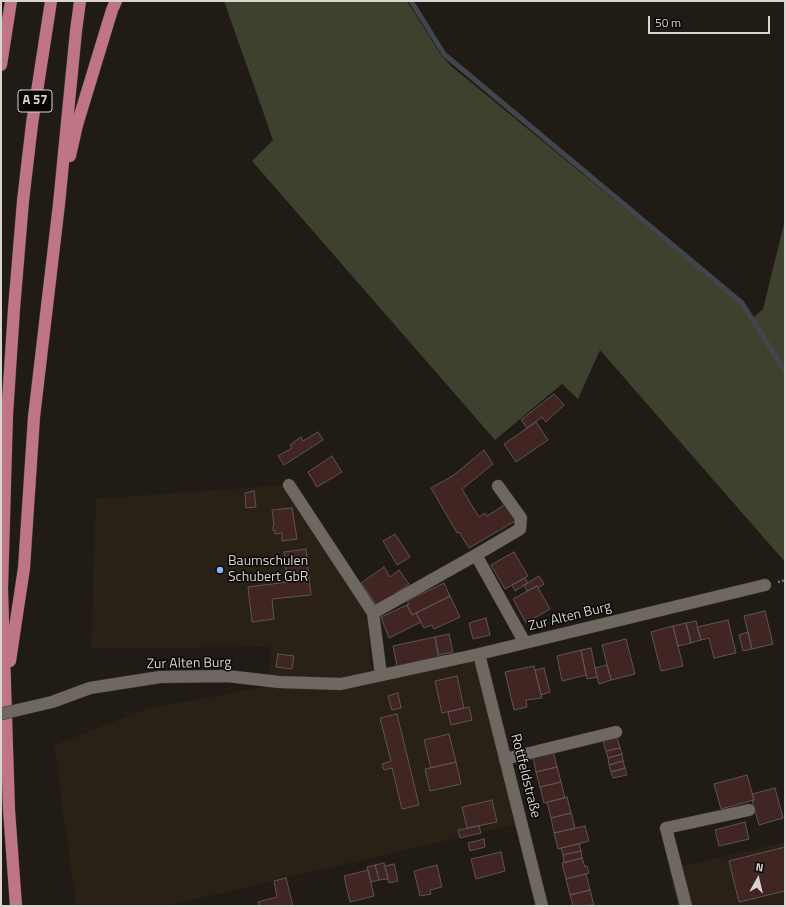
<!DOCTYPE html>
<html>
<head>
<meta charset="utf-8">
<style>
  body { margin:0 }
  #map { position:relative; width:786px; height:907px; overflow:hidden; background:#201b15; font-family:"Titillium Web",sans-serif }
  canvas { display:block }
  .frame { position:absolute; inset:0; border:2px solid #d8d4d0; pointer-events:none }
  .north { position:absolute; left:738px; top:859px; width:40px; height:40px; -webkit-text-stroke:3px #080604; paint-order:stroke; rotate:8deg; font-size:11px; font-weight:700; line-height:16px; text-align:center; color:#d8d4d0 }
  .north::after { content:''; display:block; margin:auto; width:14px; height:18px; background:#d8d4d0; clip-path:polygon(50% 0,100% 100%,50% 72%,0 100%) }
  .scale { position:absolute; left:648px; top:16px; width:122px; height:18px; box-sizing:border-box; border:2px solid #d8d4d0; border-top:0; padding-left:5px; font-size:12px; line-height:14px; white-space:nowrap; color:#d8d4d0; -webkit-text-stroke:3px #080604; paint-order:stroke }
</style>
</head>
<body>
<div id="map">
<canvas width="786" height="907"></canvas>
<div class="frame"></div>
<div class="north">N</div>
<div class="scale">50 m</div>
</div>
<script>
const context = document.querySelector('canvas').getContext('2d');
context.lineJoin = 'round';
function paint(path, color) {
  context.fillStyle = color;
  context.fill(path, 'evenodd');
}
function shape(rows) {
  const path = new Path2D();
  for (const r of rows) {
    path.moveTo(r[0], r[1]);
    for (let i = 2; i < r.length; i += 2) path.lineTo(r[i], r[i + 1]);
  }
  return path;
}
function trace(path, color, width, dash) {
  context.strokeStyle = color;
  context.lineWidth = width;
  context.lineCap = dash ? 'butt' : 'round';
  context.setLineDash(dash || []);
  context.stroke(path);
}
function write(font, color, halo, rows, align = 'center') {
  context.font = font + ' "Titillium Web",sans-serif';
  context.lineWidth = 3;
  context.setLineDash([]);
  context.textBaseline = 'middle';
  context.strokeStyle = halo;
  context.fillStyle = color;
  for (const [text, x, y, turn = 0] of rows) {
    context.save();
    context.translate(x, y);
    context.rotate((+turn || 0) * Math.PI / 180);
    context.textAlign = isNaN(turn) ? turn : align;
    if (halo) context.strokeText(text, 0, 0);
    context.fillText(text, 0, 0);
    context.restore();
  }
}
paint(shape([
  [284,485,367,617,371,668,479,654,521,823,166,906,76,906,54,745,146,709,269,686,271,647,91,648,96,499],
  [785,842,785,906,677,906,668,870]
]), '#292116');
paint(shape([
  [224,1,407,1,441,55,451,66,740,303,753,318,763,309,785,220,785,562,600,350,578,399,562,384,495,440,252,161,273,140]
]), '#3f412f');
trace(shape([
  [411,1,444,54,742,303,785,371]
]), '#41464e', 5);
const building = shape([
  [554,394,564,405,546,422,542,417,527,428,521,420,554,394],
  [536,422,548,440,516,462,504,444,536,422],
  [318,432,323,440,284,465,278,456,292,448,290,445,301,437,303,441,318,432],
  [484,450,493,464,462,489,479,517,485,513,487,516,506,504,515,521,469,548,459,532,457,533,431,488,454,475,484,450],
  [332,456,342,472,317,487,308,472,332,456],
  [254,491,256,507,246,508,245,493,254,491],
  [292,508,297,539,282,541,282,533,275,534,275,530,273,531,273,526,274,525,272,510,292,508],
  [395,534,410,557,397,565,383,541,395,534],
  [306,549,311,595,272,599,274,619,252,622,248,587,288,582,284,552,306,549],
  [514,552,528,576,505,589,491,565,514,552],
  [384,567,390,577,399,570,409,584,377,606,361,583,384,567],
  [539,576,544,584,538,588,537,586,527,591,524,585,539,576],
  [525,578,528,583,515,591,512,585,525,578],
  [444,583,450,596,412,615,407,605,409,604,407,601,444,583],
  [537,586,550,609,526,623,513,599,537,586],
  [450,596,460,617,434,629,432,625,424,628,416,613,450,596],
  [407,605,412,615,416,613,421,622,389,638,381,617,407,605],
  [765,611,773,644,752,649,744,616,765,611],
  [486,618,490,635,473,639,469,623,486,618],
  [728,620,736,653,714,658,709,638,701,640,697,627,728,620],
  [696,621,701,640,691,643,686,623,696,621],
  [686,623,691,643,678,646,673,626,686,623],
  [673,626,683,666,661,671,651,632,673,626],
  [748,632,752,649,743,651,739,635,748,632],
  [449,634,453,652,438,655,435,637,449,634],
  [435,637,439,657,397,666,393,646,435,637],
  [626,639,635,674,611,680,602,645,626,639],
  [591,648,597,677,587,679,581,650,591,648],
  [581,650,586,675,562,681,557,656,581,650],
  [278,654,294,656,292,669,276,667,278,654],
  [607,665,611,680,599,684,595,668,607,665],
  [534,666,542,698,526,700,527,707,514,710,505,672,534,666],
  [544,668,550,692,541,695,535,670,544,668],
  [457,676,464,708,442,713,435,681,457,676],
  [398,693,401,708,392,710,388,696,398,693],
  [469,707,472,720,451,725,448,712,469,707],
  [397,714,419,805,402,809,392,768,384,770,382,764,391,761,380,718,397,714],
  [449,734,456,762,431,768,424,740,449,734],
  [617,737,620,748,606,751,603,741,617,737],
  [620,748,622,754,608,758,606,751,620,748],
  [553,751,557,767,536,772,533,756,553,751],
  [622,754,623,761,609,765,608,758,622,754],
  [623,761,625,768,611,772,609,765,623,761],
  [456,762,461,784,430,791,425,769,456,762],
  [557,767,561,782,540,787,536,772,557,767],
  [625,768,627,775,613,778,611,772,625,768],
  [747,775,754,800,721,809,714,784,747,775],
  [561,782,565,798,544,803,540,787,561,782],
  [775,788,783,818,759,825,752,800,754,800,752,794,775,788],
  [567,797,571,813,551,818,547,802,567,797],
  [492,800,497,822,467,828,462,807,492,800],
  [571,813,575,828,554,833,551,818,571,813],
  [745,822,749,839,719,846,715,830,745,822],
  [479,826,481,833,460,838,458,830,479,826],
  [585,826,589,841,558,849,554,833,585,826],
  [484,839,485,847,470,851,468,843,484,839],
  [579,844,581,851,563,855,561,848,579,844],
  [785,847,785,891,739,902,729,861,785,847],
  [581,851,582,858,564,863,563,855,581,851],
  [501,852,505,871,476,879,471,859,501,852],
  [582,858,585,867,587,866,589,873,566,879,562,863,582,858],
  [384,863,388,879,379,880,375,865,384,863],
  [394,864,398,881,389,883,385,866,394,864],
  [375,865,379,880,371,882,367,867,375,865],
  [437,865,442,887,430,890,431,894,420,896,414,871,437,865],
  [368,870,374,896,350,902,344,876,368,870],
  [586,874,590,890,570,895,566,879,586,874],
  [286,878,293,906,259,906,258,902,277,897,274,881,286,878],
  [590,890,594,905,573,906,570,895,590,890]
]);
paint(building, '#402523');
trace(building, '#5e5453', 1);
const minor = shape([
  [289,485,373,613,381,675],
  [476,555,520,529,521,518,498,486],
  [373,613,476,555,525,643],
  [479,654,542,906],
  [52,702,90,688,160,677,227,676,279,682,341,684,479,654,765,585],
  [505,759,616,732],
  [686,906,666,828,749,810]
]);
const highway = shape([
  [1,65,11,1],
  [70,156,77,125,112,10,116,1],
  [10,661,24,568,34,417,59,204,76,31,80,1],
  [16,906,9,810,2,589,7,415,14,309,23,201,32,124,51,1]
]);
trace(minor, '#3b3734', 13);
trace(highway, '#3b3734', 13);
trace(shape([
  [778,582,785,580]
]), '#77726d', 2.5, [2, 2]);
trace(minor, '#6e6861', 12);
trace(highway, '#c07586', 12);
const minorBridge = shape([
  [1,714,52,702]
]);
trace(minorBridge, '#3b3734', 13, []);
trace(minorBridge, '#6e6861', 12);
for (const [x, y, r, color] of [
  [220,570,4,"#7ebdf9"]
]) {
  const dot = new Path2D();
  dot.arc(x, y, r, 0, 2 * Math.PI);
  context.fillStyle = color;
  context.fill(dot);
  trace(dot, '#080604', 1.5);
}
for (const [x, y, w] of [
  [35,101,34]
]) {
  const box = new Path2D();
  box.roundRect(x - w / 2, y - 11, w, 22, 3);
  context.fillStyle = '#080604';
  context.fill(box);
  trace(box, '#d8d4d0', 1);
}
write('bold 13px', '#d8d4d0', null, [
  ["A 57",35,101]
]);
write('14px', '#d8d4d0', '#080604', [
  ["Baumschulen",228,562],
  ["Schubert GbR",228,578]
], 'left');
write('14px', '#d8d4d0', '#080604', [
  ["Zur Alten Burg",570,617,-14],
  ["Zur Alten Burg",189,664,-1],
  ["Rottfeldstraße",525,776,76]
]);
</script>
</body>
</html>
